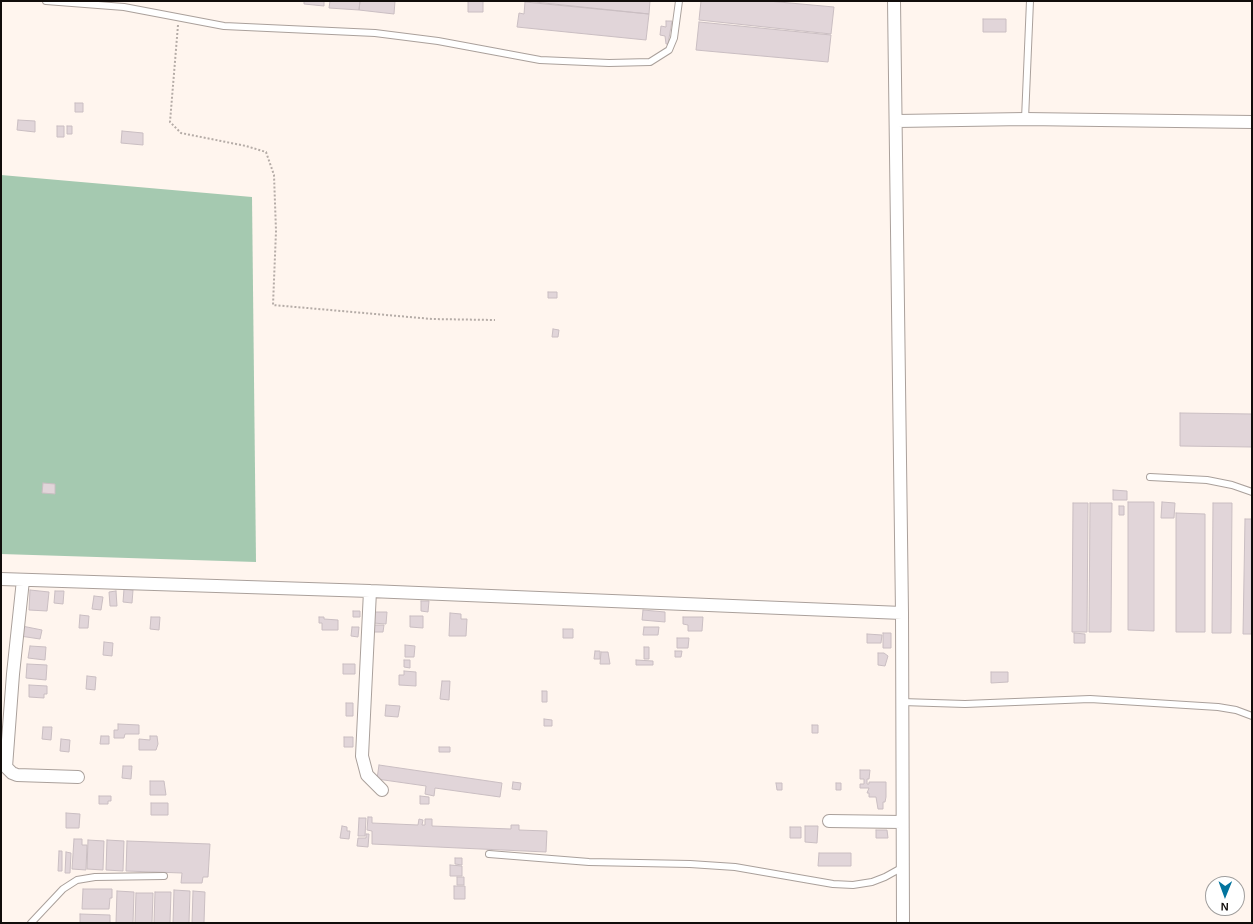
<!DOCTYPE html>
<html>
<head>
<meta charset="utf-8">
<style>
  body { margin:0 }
  #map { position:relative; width:1253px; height:924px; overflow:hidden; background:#fff5ee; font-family:Helvetica,sans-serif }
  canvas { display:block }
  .frame { position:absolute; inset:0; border:2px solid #110d0b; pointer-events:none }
  .north { position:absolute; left:1205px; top:876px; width:40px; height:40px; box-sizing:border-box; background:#fff; border:1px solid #a09e9d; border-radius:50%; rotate:181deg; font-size:11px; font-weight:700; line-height:16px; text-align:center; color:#110d0b }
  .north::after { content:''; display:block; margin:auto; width:14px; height:18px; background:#02749e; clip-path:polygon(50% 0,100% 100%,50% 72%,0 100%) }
</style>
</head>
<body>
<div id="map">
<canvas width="1253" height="924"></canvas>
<div class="frame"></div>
<div class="north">N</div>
</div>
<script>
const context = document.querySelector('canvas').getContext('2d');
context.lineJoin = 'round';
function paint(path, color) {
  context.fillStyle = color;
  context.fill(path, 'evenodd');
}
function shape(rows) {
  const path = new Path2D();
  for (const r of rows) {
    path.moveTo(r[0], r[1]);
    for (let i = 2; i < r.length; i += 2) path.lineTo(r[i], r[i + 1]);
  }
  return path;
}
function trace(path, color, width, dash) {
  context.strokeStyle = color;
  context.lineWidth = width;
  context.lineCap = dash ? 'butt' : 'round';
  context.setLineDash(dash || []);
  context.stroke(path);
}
paint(shape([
  [1,175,252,197,256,562,1,554]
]), '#a5c9b0');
const building = shape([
  [304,1,324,1,324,6,304,4,304,1],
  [330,1,360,1,359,10,329,8,330,1],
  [360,1,395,1,394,14,359,10,360,1],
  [468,1,483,1,483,12,468,12,468,1],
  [525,1,650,1,649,14,525,1],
  [701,1,768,1,834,7,831,34,699,20,701,1],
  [525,2,649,14,646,40,517,27,519,13,524,14,525,2],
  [983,19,1006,19,1006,32,983,32,983,19],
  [666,21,672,21,668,44,666,44,665,36,660,35,661,26,666,27,666,21],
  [699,22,831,35,828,62,696,50,699,22],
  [75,103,83,103,83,112,75,112,75,103],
  [18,120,35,121,35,132,17,130,18,120],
  [57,126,64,126,64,137,57,137,57,126],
  [67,126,72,126,72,134,67,134,67,126],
  [122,131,143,133,143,145,121,143,122,131],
  [548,292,557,292,557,298,548,298,548,292],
  [553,329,559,330,558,337,552,337,553,329],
  [1180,413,1252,414,1252,447,1180,446,1180,413],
  [43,483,55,484,55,494,42,493,43,483],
  [1113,490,1127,491,1127,500,1113,500,1113,490],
  [1128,502,1154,502,1154,631,1128,630,1128,502],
  [1162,502,1175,503,1174,518,1161,518,1162,502],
  [1073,503,1088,503,1087,632,1072,632,1073,503],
  [1090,503,1112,503,1111,632,1089,632,1090,503],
  [1213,503,1232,503,1231,633,1212,633,1213,503],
  [1119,506,1124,506,1124,515,1119,515,1119,506],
  [1176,513,1205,514,1205,632,1176,632,1176,513],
  [1245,519,1252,519,1252,634,1243,634,1245,519],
  [124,589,133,590,132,603,123,602,124,589],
  [30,590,49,592,47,611,29,610,30,590],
  [55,591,64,591,63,604,54,603,55,591],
  [116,591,117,606,110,606,109,592,116,591],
  [94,596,103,597,101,610,92,609,94,596],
  [421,601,429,601,428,612,421,611,421,601],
  [643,610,665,612,665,622,642,620,643,610],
  [353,611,360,611,360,617,353,617,353,611],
  [373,612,387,612,386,624,373,623,373,612],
  [450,613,461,614,461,619,467,619,466,636,449,636,450,613],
  [80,615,89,616,88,628,79,628,80,615],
  [410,616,423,616,423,628,410,627,410,616],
  [151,617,160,617,159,630,150,629,151,617],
  [319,617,324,617,324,619,338,620,338,630,322,630,322,623,319,623,319,617],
  [683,617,703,617,702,631,688,631,688,625,683,624,683,617],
  [374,625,384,625,383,632,373,632,374,625],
  [22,626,42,630,40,639,20,636,22,626],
  [352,627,359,627,358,637,351,636,352,627],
  [644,627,659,627,658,635,643,635,644,627],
  [563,629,573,629,573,638,563,638,563,629],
  [883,633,891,633,891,648,883,648,883,633],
  [1074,633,1085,634,1085,643,1074,643,1074,633],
  [867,634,882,635,881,643,867,643,867,634],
  [677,638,689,638,688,648,677,648,677,638],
  [104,642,113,643,112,656,103,655,104,642],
  [405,645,415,646,414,657,405,657,405,645],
  [30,646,46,647,45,660,28,658,30,646],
  [644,647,649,647,649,659,644,659,644,647],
  [595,651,600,651,600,659,594,659,595,651],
  [675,651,682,651,681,657,675,657,675,651],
  [601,652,608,652,610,664,600,664,601,652],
  [878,653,884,653,888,656,885,666,878,665,878,653],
  [404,660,410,660,410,668,404,667,404,660],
  [636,660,653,661,653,665,636,665,636,660],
  [27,664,47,665,46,680,26,678,27,664],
  [343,664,355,664,355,674,343,674,343,664],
  [404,671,416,672,416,686,399,685,399,675,404,675,404,671],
  [991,672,1008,672,1008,682,991,683,991,672],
  [87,676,96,677,95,690,86,689,87,676],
  [442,681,450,681,449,700,440,699,442,681],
  [29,685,47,686,47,694,44,694,44,698,29,697,29,685],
  [542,691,547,691,547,702,542,702,542,691],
  [346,703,353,703,353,716,346,716,346,703],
  [386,705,400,706,398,717,385,716,386,705],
  [544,719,552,720,552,726,544,726,544,719],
  [118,724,139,725,139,734,125,734,124,738,114,738,114,730,118,730,118,724],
  [812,725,818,725,818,733,812,733,812,725],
  [43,727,52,727,51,740,42,739,43,727],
  [101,736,109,736,109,744,100,744,101,736],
  [150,736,157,736,158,744,156,750,139,750,139,739,150,740,150,736],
  [344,737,353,737,353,747,344,747,344,737],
  [61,739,70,740,69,752,60,751,61,739],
  [439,747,450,747,450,752,439,752,439,747],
  [379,765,502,783,500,797,435,788,434,796,425,794,426,786,377,779,379,765],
  [123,766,132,766,131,779,122,778,123,766],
  [860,770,870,770,869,779,867,779,867,784,869,784,869,782,886,782,886,797,885,802,883,802,883,809,878,809,876,797,869,797,869,793,867,793,869,788,860,788,860,784,864,784,864,779,860,779,860,770],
  [150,781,164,781,166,795,150,795,150,781],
  [513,782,521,783,520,790,512,789,513,782],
  [776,783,782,783,782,790,777,790,776,783],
  [836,783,841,783,841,790,836,790,836,783],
  [99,796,111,796,111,801,108,801,108,804,99,804,99,796],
  [420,796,429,797,429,804,420,804,420,796],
  [151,803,168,803,168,815,151,815,151,803],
  [66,813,80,814,79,828,66,828,66,813],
  [368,817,372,817,372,823,418,825,419,819,423,820,422,825,425,825,425,819,432,819,432,826,511,829,511,825,519,825,519,830,547,831,546,852,372,844,372,831,367,830,368,817],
  [359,818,366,818,365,836,358,836,359,818],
  [342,826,347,827,347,831,350,831,349,839,340,838,342,826],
  [805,826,818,826,817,843,805,842,805,826],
  [790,827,801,827,801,838,790,838,790,827],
  [876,830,887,830,888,838,876,838,876,830],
  [366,834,369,834,368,847,357,846,358,838,366,838,366,834],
  [74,839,82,839,82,845,87,845,86,870,72,869,74,839],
  [88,840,104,841,103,870,87,869,88,840],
  [107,840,124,841,123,871,106,870,107,840],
  [127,841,210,844,208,877,203,877,202,883,181,883,182,873,126,871,127,841],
  [59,851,62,851,62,871,58,871,59,851],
  [66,852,71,853,70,873,65,873,66,852],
  [819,853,851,853,851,866,818,866,819,853],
  [455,858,462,858,462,865,455,864,455,858],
  [450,865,462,866,462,876,450,876,450,865],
  [457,877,464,877,464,885,457,885,457,877],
  [454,886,465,886,465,899,454,899,454,886],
  [83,889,112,889,112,898,110,898,109,909,82,909,83,889],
  [174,890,190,891,189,923,173,923,174,890],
  [117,891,134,892,133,923,116,923,117,891],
  [193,891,205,892,204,923,192,923,193,891],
  [155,892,171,892,170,923,154,923,155,892],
  [136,893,153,893,152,923,135,923,136,893],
  [80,914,110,915,110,923,80,923,80,914]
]);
paint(building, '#e1d5d9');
trace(building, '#cabec2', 1);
const service = shape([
  [46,1,124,7,224,26,375,33,438,41,540,60,609,63,650,62,669,50,674,38,679,1],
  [1025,119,1030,1],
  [1150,477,1207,480,1232,485,1252,492],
  [902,702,965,704,1090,699,1218,707,1236,710,1252,716],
  [489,854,589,862,690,864,735,867,833,884,853,885,872,882,885,877,903,867],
  [31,923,63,889,77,880,95,877,164,876]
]);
const minor = shape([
  [894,1,902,613,903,923],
  [897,121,1025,119,1252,122],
  [1,579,370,591,902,613],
  [23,580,13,674,6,767,12,773,17,775,78,777],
  [370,591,362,756,367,775,382,790],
  [829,821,902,822]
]);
trace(service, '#aaa09b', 8);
trace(minor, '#aaa09b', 14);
trace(shape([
  [178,25,170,122,181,133,246,146,266,152,274,175,276,231,273,305,432,319,495,320]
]), '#b5aca7', 2, [2, 2]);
trace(service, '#fff', 6);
trace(minor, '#fff', 12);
</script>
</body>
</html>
